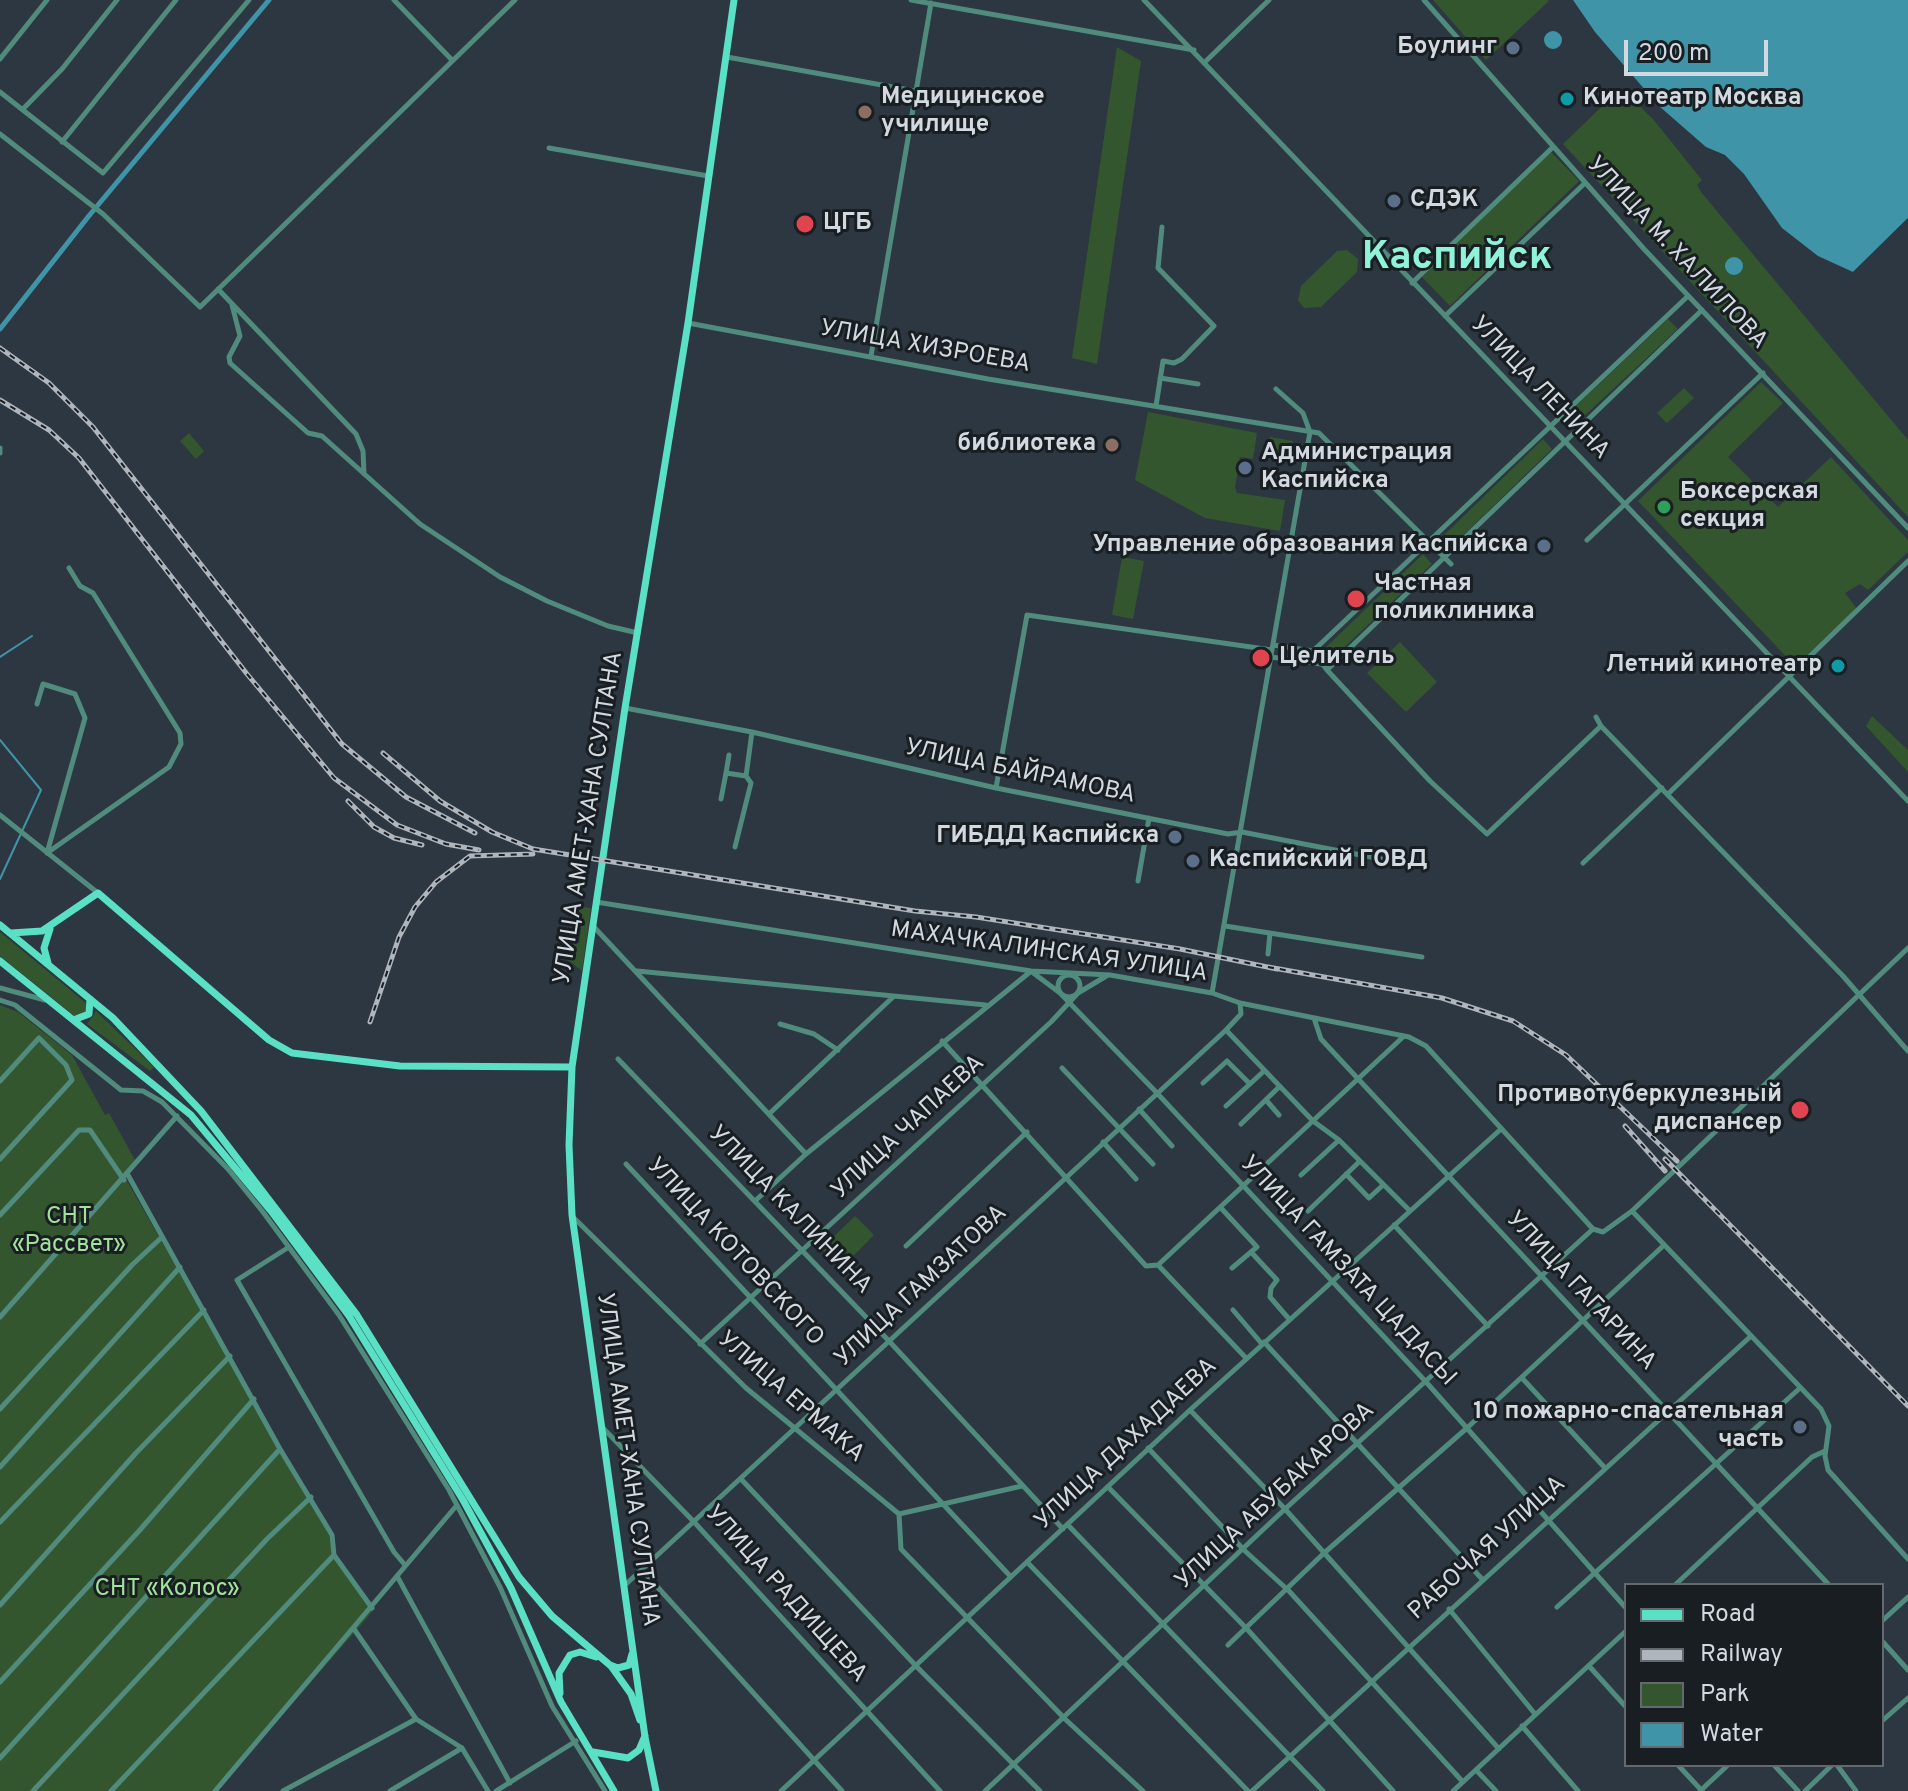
<!DOCTYPE html>
<html>
<head>
<meta charset="utf-8">
<style>
  body { margin:0 }
  #map { position:relative; width:1908px; height:1791px; overflow:hidden; background:#2c3741; font-family:Overpass,sans-serif }
  canvas { display:block }
  .legend { position:absolute; left:1624px; top:1583px; width:260px; height:184px; box-sizing:border-box; background:#191e22; border:2px solid #63696e; margin:0; padding:10px 14px; list-style:none; font-size:24px; color:#d3d9e0 }
  .legend li { display:flex; align-items:center; gap:16px; height:40px }
  .legend b { width:40px; border:2px solid #63696e }
  .scale { position:absolute; left:1624px; top:40px; width:144px; height:36px; box-sizing:border-box; border:4px solid #d3d9e0; border-top:0; padding-left:10px; font-size:24px; line-height:28px; white-space:nowrap; color:#d3d9e0; -webkit-text-stroke:6px #191e22; paint-order:stroke }
</style>
</head>
<body>
<div id="map">
<canvas width="1908" height="1791"></canvas>
<ul class="legend">
<li><b style="height:10px;background:#59e0c5"></b>Road</li>
<li><b style="height:10px;background:#aeb5bd"></b>Railway</li>
<li><b style="height:22px;background:#33562f"></b>Park</li>
<li><b style="height:22px;background:#3f95a7"></b>Water</li>
</ul>
<div class="scale">200 m</div>
</div>
<script>
const context = document.querySelector('canvas').getContext('2d');
context.lineJoin = 'round';
function paint(path, color) {
  context.fillStyle = color;
  context.fill(path, 'evenodd');
}
function shape(rows) {
  const path = new Path2D();
  for (const r of rows) {
    if (r.length === 3) {
      path.moveTo(r[0] + r[2], r[1]);
      path.arc(r[0], r[1], r[2], 0, 2 * Math.PI);
      continue;
    }
    path.moveTo(r[0], r[1]);
    for (let i = 2; i < r.length; i += 2) path.lineTo(r[i], r[i + 1]);
  }
  return path;
}
function trace(path, color, width, dash) {
  context.strokeStyle = color;
  context.lineWidth = width;
  context.lineCap = dash ? 'butt' : 'round';
  context.setLineDash(dash || []);
  context.stroke(path);
}
function write(font, color, halo, rows, align = 'center') {
  context.font = font + ' Overpass,sans-serif';
  context.lineWidth = 6;
  context.setLineDash([]);
  context.textBaseline = 'middle';
  context.strokeStyle = halo;
  context.fillStyle = color;
  for (const [text, x, y, turn = 0] of rows) {
    context.save();
    context.translate(x, y);
    context.rotate((+turn || 0) * Math.PI / 180);
    context.textAlign = isNaN(turn) ? turn : align;
    if (halo) context.strokeText(text, 0, 0);
    context.fillText(text, 0, 0);
    context.restore();
  }
}
paint(shape([
  [1433,0,1547,0,1549,1,1486,60],
  [1117,47,1141,61,1097,364,1072,358],
  [1621,88,1653,119,1702,180,1697,185,1701,192,1908,440,1908,517,1563,144],
  [1551,152,1579,181,1450,306,1422,277],
  [1347,250,1358,259,1357,272,1321,307,1304,308,1298,300,1301,286,1337,251],
  [1668,319,1678,329,1569,430,1561,420],
  [1761,382,1783,403,1728,457,1778,507,1831,457,1908,540,1908,552,1868,590,1860,584,1845,593,1857,609,1797,668,1638,501],
  [1684,388,1694,398,1667,423,1657,413],
  [1148,412,1257,433,1253,459,1240,457,1235,487,1237,493,1285,500,1280,531,1205,518,1135,480],
  [189,433,204,451,196,459,180,441],
  [1270,437,1293,441,1291,454,1268,451],
  [1543,439,1552,449,1447,551,1438,541],
  [1423,554,1432,564,1330,661,1321,652],
  [1122,557,1144,561,1133,619,1112,615],
  [1400,642,1437,682,1406,712,1367,673],
  [1872,716,1908,750,1908,772,1866,726],
  [585,907,591,908,582,971,567,959,566,942,579,943,581,928,569,926,576,912],
  [0,932,86,1003,87,1013,76,1017,0,956],
  [0,1005,18,1012,72,1055,105,1115,109,1113,135,1160,123,1174,329,1534,332,1553,373,1611,216,1791,0,1791],
  [96,1011,154,1067,150,1071,87,1024],
  [855,1216,874,1235,841,1268,821,1249]
]), '#33562f');
paint(shape([
  [1573,0,1908,0,1908,218,1853,272,1818,256,1782,228,1744,174,1725,155,1706,147,1659,106,1595,32],
  [1553,40,9],
  [1734,266,9]
]), '#3f95a7');
paint(shape([
  [1908,218,1908,223,1856,275,1850,275]
]), '#2c3741');
trace(shape([
  [0,657,32,636],
  [0,740,41,790,0,879]
]), '#3f95a7', 2);
trace(shape([
  [0,329,88,217,269,0]
]), '#3f95a7', 5);
trace(shape([
  [394,0,452,60],
  [911,0,1194,50],
  [1144,0,1908,801],
  [1424,0,1644,249,1908,528],
  [727,57,915,91],
  [0,59,47,0],
  [1206,61,1269,0],
  [0,92,103,173,249,0],
  [23,109,62,69,117,0],
  [0,134,103,214,200,307,515,0],
  [62,142,176,0],
  [549,148,708,176],
  [1412,283,1553,147],
  [218,289,356,434,363,451,364,474],
  [232,305,240,336,229,357,230,363,308,433,322,436,420,524,500,577,547,601,608,626,638,633],
  [1445,316,1585,183],
  [688,323,988,379,1319,433,1451,564],
  [871,356,931,3],
  [1160,378,1198,384],
  [1156,406,1163,361,1174,363,1182,359,1214,326,1158,268,1162,227],
  [0,448,0,453],
  [1587,540,1763,373],
  [1273,645,1313,651,1327,670,1430,781,1487,834,1601,726],
  [1313,651,1688,296],
  [1271,657,1321,664],
  [1327,670,1702,310],
  [37,704,43,684,75,694,85,718,47,853],
  [625,708,752,732,996,788,1228,834,1242,832,1407,864],
  [1596,717,1601,726,1843,976,1908,1051],
  [729,755,726,773,746,776,752,732],
  [996,788,1027,615,1272,650],
  [1669,793,1908,561],
  [721,799,726,773],
  [0,815,98,893],
  [735,847,751,783,746,776],
  [47,853,169,767,181,744,180,733,93,593,80,586,69,568],
  [1583,863,1662,788],
  [1138,881,1149,818],
  [596,902,1031,971,1110,975,1212,993,1240,1003,1409,1037,1426,1046,1593,1229,1603,1232,1632,1211,1908,948],
  [1225,926,1422,957],
  [594,927,806,1154],
  [1268,954,1270,933],
  [637,971,986,1005],
  [1032,972,1060,993,1156,1092,1427,1383,1626,1608],
  [1069,986,11],
  [0,988,45,1000],
  [1212,993,1310,432,1303,413,1276,389],
  [0,1000,15,1005,121,1090,143,1091,162,1102,228,1169,263,1212,339,1315,449,1490,500,1587,552,1706,605,1791],
  [1314,1018,1321,1039,1829,1585],
  [780,1024,814,1034,838,1050],
  [1226,1030,1313,1121,1339,1140,1410,1211],
  [942,1041,1146,1266,1158,1265,1246,1358],
  [618,1059,889,1341,1063,1529],
  [1062,1068,1153,1164],
  [0,1081,39,1038,66,1065,72,1080,0,1159],
  [1203,1083,1227,1061,1249,1083],
  [1266,1100,1279,1115],
  [1226,1106,1264,1071],
  [1139,1109,1172,1146],
  [769,1114,893,997],
  [1241,1124,1279,1087],
  [1103,1142,1136,1179],
  [626,1164,1011,1577],
  [1346,1174,1369,1198,1383,1185],
  [128,1175,280,1449,332,1535,334,1555,372,1608],
  [1301,1175,1339,1140],
  [755,1201,806,1154,1030,972],
  [1221,1208,1257,1247,1251,1252,1277,1280,1271,1288,1270,1297,1289,1319],
  [1308,1211,1360,1161],
  [1632,1211,1821,1409,1829,1426,1825,1456,1828,1470,1908,1559],
  [0,1215,79,1130,90,1130,124,1180],
  [572,1216,746,1388,899,1514,1022,1486],
  [1394,1225,1488,1326],
  [906,1246,1027,1132],
  [289,1247,237,1280,394,1552,405,1565],
  [1158,1265,1403,1037],
  [1232,1268,1251,1252],
  [1233,1310,1262,1344],
  [0,1317,177,1116],
  [1264,1342,1482,1579],
  [700,1344,1051,1022,1078,993,1108,975],
  [1522,1378,1605,1468],
  [0,1409,132,1265,162,1237],
  [1190,1410,1285,1509,1499,1749],
  [602,1427,695,1523,940,1791],
  [1148,1448,1245,1551,1289,1591,1463,1782],
  [0,1467,180,1267],
  [741,1479,917,1667,1040,1791],
  [1108,1487,1247,1629,1393,1791],
  [899,1514,901,1549,1065,1719,1143,1791],
  [0,1522,204,1310],
  [1068,1525,1323,1791],
  [1027,1562,1248,1791],
  [643,1571,842,1791],
  [397,1576,510,1783],
  [625,1585,1226,1030,1241,1014,1240,1003],
  [1675,1585,1812,1457,1825,1451],
  [0,1605,136,1453,230,1356],
  [1557,1607,1800,1388],
  [1449,1609,1535,1714],
  [1882,1621,1908,1597],
  [354,1629,416,1719,462,1748,488,1791],
  [1882,1641,1908,1670],
  [1228,1645,1323,1554,1467,1428,1663,1246],
  [1589,1666,1626,1707],
  [0,1682,139,1531,254,1399],
  [1882,1721,1908,1698],
  [1522,1726,1578,1791],
  [0,1758,280,1449],
  [1678,1765,1702,1791],
  [1774,1765,1798,1791],
  [1837,1765,1856,1791],
  [1476,1770,1496,1791],
  [33,1791,267,1539,311,1497],
  [111,1791,334,1555],
  [215,1791,457,1505],
  [283,1791,416,1719],
  [390,1791,462,1748],
  [496,1791,576,1741],
  [781,1791,1190,1410,1501,1129],
  [985,1791,1285,1509,1593,1229],
  [1252,1791,1751,1336],
  [1453,1791,1626,1631],
  [1700,1791,1728,1765],
  [1805,1791,1832,1765]
]), '#508b7e', 5);
trace(shape([
  [0,925,113,1018,201,1111,357,1315,519,1577,552,1616,611,1666,631,1694,640,1720],
  [11,933,42,931,98,893,269,1040,292,1053,400,1066,572,1067],
  [0,961,191,1115,271,1211,349,1316,463,1500,511,1588,561,1702,614,1791],
  [48,963,44,948,50,929],
  [76,1019,89,1014,90,999],
  [610,1665,618,1668,629,1665,632,1654],
  [560,1693,559,1673,570,1655,580,1652,596,1657],
  [593,1752,628,1758,639,1750,645,1736],
  [656,1791,645,1737,572,1215,569,1145,572,1067,625,708,688,323,734,0]
]), '#59e0c5', 7);
const rail = shape([
  [0,348,49,383,93,427,342,744,406,797,475,833],
  [0,400,49,430,79,458,247,674,334,778,397,825,446,844,479,850],
  [383,753,440,801,492,832,533,849,915,911,976,917,1180,949,1277,969],
  [348,801,374,827,394,838,422,845],
  [1268,967,1442,998,1513,1021,1566,1055,1677,1161],
  [370,1022,399,937,415,907,436,882,470,856,533,854],
  [1625,1126,1665,1171],
  [1665,1159,1908,1406]
]);
trace(rail, '#aeb5bd', 5);
trace(rail, '#191e22', 2, [6]);
for (const [x, y, r, color] of [
  [1513,48,8,"#5c6f8a"],
  [1567,99,8,"#0f9aa8"],
  [865,112,8,"#8d6e63"],
  [1394,201,8,"#5c6f8a"],
  [805,224,10,"#e0444e"],
  [1112,445,8,"#8d6e63"],
  [1245,468,8,"#5c6f8a"],
  [1664,507,8,"#2e9e5b"],
  [1544,546,8,"#5c6f8a"],
  [1356,599,10,"#e0444e"],
  [1261,658,10,"#e0444e"],
  [1838,666,8,"#0f9aa8"],
  [1175,837,8,"#5c6f8a"],
  [1193,861,8,"#5c6f8a"],
  [1800,1110,10,"#e0444e"],
  [1800,1427,8,"#5c6f8a"]
]) {
  const dot = new Path2D();
  dot.arc(x, y, r, 0, 2 * Math.PI);
  context.fillStyle = color;
  context.fill(dot);
  trace(dot, '#191e22', 3);
}
write('bold 24px', '#d3d9e0', '#191e22', [
  ["Боулинг",1497,48,"right"],
  ["Медицинское",881,98],
  ["училище",881,126],
  ["Кинотеатр Москва",1583,99],
  ["СДЭК",1410,201],
  ["ЦГБ",823,224],
  ["библиотека",1096,445,"right"],
  ["Администрация",1261,454],
  ["Каспийска",1261,482],
  ["Боксерская",1680,493],
  ["секция",1680,521],
  ["Управление образования Каспийска",1528,546,"right"],
  ["Частная",1374,585],
  ["поликлиника",1374,613],
  ["Целитель",1279,658],
  ["Летний кинотеатр",1822,666,"right"],
  ["ГИБДД Каспийска",1159,837,"right"],
  ["Каспийский ГОВД",1209,861],
  ["Противотуберкулезный",1782,1096,"right"],
  ["диспансер",1782,1124,"right"],
  ["10 пожарно-спасательная",1784,1413,"right"],
  ["часть",1784,1441,"right"]
], 'left');
write('24px', '#d3d9e0', '#191e22', [
  ["УЛИЦА М. ХАЛИЛОВА",1676,254,47],
  ["УЛИЦА ХИЗРОЕВА",925,348,10],
  ["УЛИЦА ЛЕНИНА",1539,389,46],
  ["УЛИЦА БАЙРАМОВА",1020,773,12],
  ["УЛИЦА АМЕТ-ХАНА СУЛТАНА",590,818,-81],
  ["МАХАЧКАЛИНСКАЯ УЛИЦА",1049,953,8],
  ["УЛИЦА ЧАПАЕВА",909,1128,-43],
  ["УЛИЦА КАЛИНИНА",789,1211,46],
  ["УЛИЦА КОТОВСКОГО",734,1253,47],
  ["УЛИЦА ГАМЗАТА ЦАДАСЫ",1347,1272,47],
  ["УЛИЦА ГАМЗАТОВА",922,1287,-43],
  ["УЛИЦА ГАГАРИНА",1580,1292,47],
  ["УЛИЦА ЕРМАКА",790,1398,41],
  ["УЛИЦА ДАХАДАЕВА",1127,1445,-43],
  ["УЛИЦА АМЕТ-ХАНА СУЛТАНА",626,1460,82],
  ["УЛИЦА АБУБАКАРОВА",1276,1497,-43],
  ["РАБОЧАЯ УЛИЦА",1488,1549,-42],
  ["УЛИЦА РАДИЩЕВА",785,1595,48]
]);
write('24px', '#a3e29b', '#191e22', [
  ["СНТ",69,1218],
  ["«Рассвет»",69,1246],
  ["СНТ «Колос»",167,1590]
]);
write('bold 40px', '#90f3d9', '#191e22', [
  ["Каспийск",1457,260]
]);
</script>
</body>
</html>
